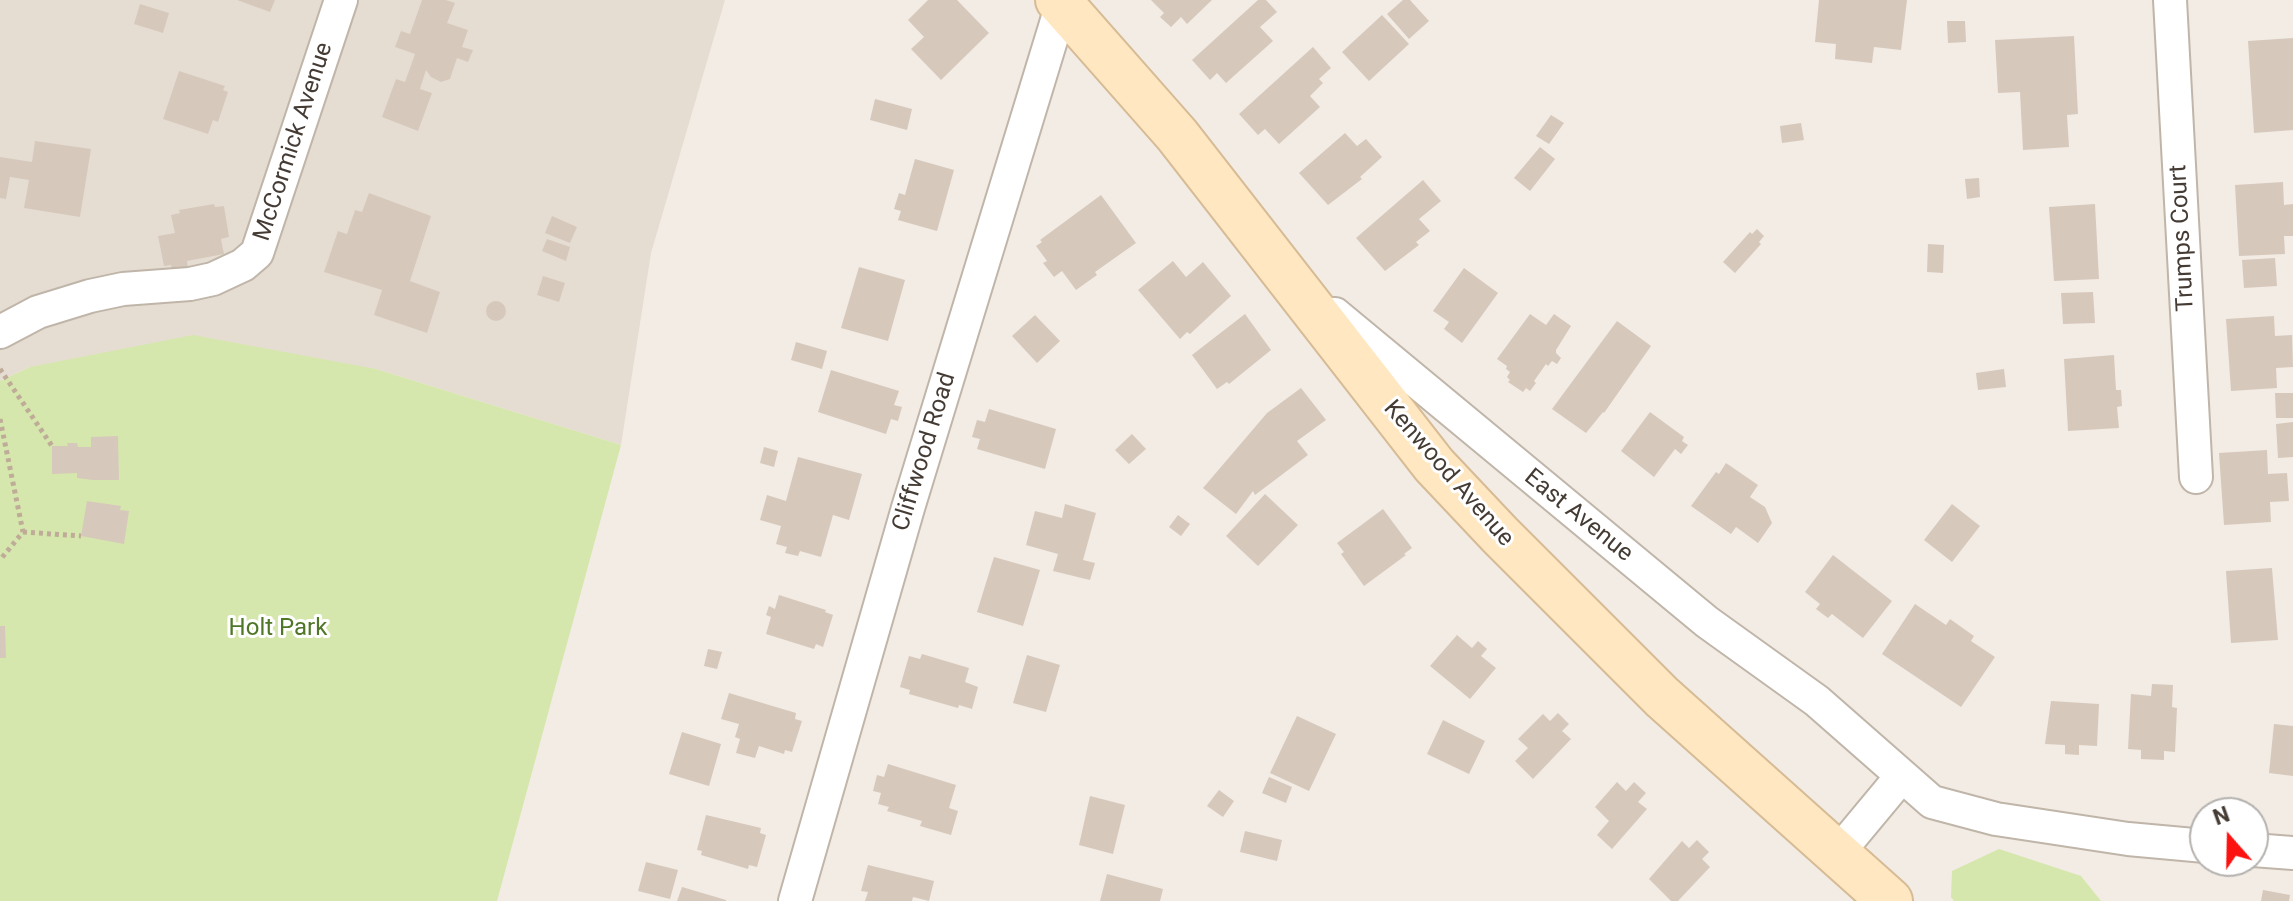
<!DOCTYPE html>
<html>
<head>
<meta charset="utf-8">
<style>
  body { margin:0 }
  #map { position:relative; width:2293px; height:901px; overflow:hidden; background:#f2ece4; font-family:Roboto,sans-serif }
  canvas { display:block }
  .north { position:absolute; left:2189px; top:797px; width:80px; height:80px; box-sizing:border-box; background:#fff; border:2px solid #b4b1ae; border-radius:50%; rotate:340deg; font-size:22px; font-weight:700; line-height:32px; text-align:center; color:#443b34 }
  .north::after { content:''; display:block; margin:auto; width:28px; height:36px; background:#fc1211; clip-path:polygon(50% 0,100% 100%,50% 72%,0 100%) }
</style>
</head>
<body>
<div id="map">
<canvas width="2293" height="901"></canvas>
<div class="north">N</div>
</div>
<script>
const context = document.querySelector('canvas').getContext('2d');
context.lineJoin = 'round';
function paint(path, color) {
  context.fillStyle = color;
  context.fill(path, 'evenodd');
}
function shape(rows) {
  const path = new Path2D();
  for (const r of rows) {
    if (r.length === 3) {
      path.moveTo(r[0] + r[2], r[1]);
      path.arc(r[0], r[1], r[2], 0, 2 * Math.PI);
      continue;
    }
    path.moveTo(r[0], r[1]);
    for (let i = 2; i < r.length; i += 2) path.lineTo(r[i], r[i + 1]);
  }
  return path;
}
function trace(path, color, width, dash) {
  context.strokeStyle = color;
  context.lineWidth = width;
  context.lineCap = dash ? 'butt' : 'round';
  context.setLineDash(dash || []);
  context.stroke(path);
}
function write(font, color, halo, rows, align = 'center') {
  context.font = font + ' Roboto,sans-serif';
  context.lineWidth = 6;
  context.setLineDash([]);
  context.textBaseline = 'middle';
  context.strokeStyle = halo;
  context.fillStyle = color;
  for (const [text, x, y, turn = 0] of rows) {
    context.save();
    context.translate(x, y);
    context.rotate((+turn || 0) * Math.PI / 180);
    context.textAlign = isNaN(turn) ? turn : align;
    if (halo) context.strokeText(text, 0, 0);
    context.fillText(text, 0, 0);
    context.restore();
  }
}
paint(shape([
  [0,0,725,0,651,253,621,445,376,369,30,367,0,381]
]), '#e6ddd2');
paint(shape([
  [193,335,376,369,621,445,497,901,0,901,0,381,30,367],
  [1999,849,2081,876,2101,901,1954,901,1951,897,1952,871]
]), '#d5e7ac');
paint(shape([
  [237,0,275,0,270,12],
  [422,0,446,0,455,3,447,23,468,30,462,47,473,50,468,62,457,58,450,79,441,82,431,77,426,70,420,89,432,93,418,131,382,117,396,79,405,82,415,54,395,47,401,31,410,34],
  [928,0,957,0,989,33,941,80,911,49,924,37,908,20],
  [1151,0,1212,0,1187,24,1181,17,1171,27,1160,17,1164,13],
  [1258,0,1266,0,1277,12,1260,27,1273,41,1226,83,1217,73,1210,80,1192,60],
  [1403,0,1410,0,1429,21,1409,39,1387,14],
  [1819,0,1907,0,1901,50,1874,47,1872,63,1835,59,1836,44,1815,42],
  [140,4,169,13,163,33,134,24],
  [1382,15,1409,44,1369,81,1342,52],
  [1947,21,1965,21,1966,42,1948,43],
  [2074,36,2078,114,2067,115,2069,147,2023,150,2020,92,1998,93,1995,40],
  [2293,38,2293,130,2254,133,2248,41],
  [1313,47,1331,68,1319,79,1323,83,1310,96,1320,107,1279,144,1265,129,1258,135,1239,114],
  [179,71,225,86,223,90,228,92,218,122,213,120,208,134,163,119],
  [875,99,912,109,907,130,870,120],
  [1551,115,1564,123,1549,144,1536,136],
  [1801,123,1804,140,1782,143,1780,126],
  [1345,133,1357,146,1366,139,1382,157,1360,177,1362,179,1328,205,1299,173],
  [35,141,91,149,80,217,24,208,29,180,10,177,6,199,0,198,0,157,32,162],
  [1540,147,1555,159,1530,191,1514,178],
  [915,159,954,170,937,231,898,220,901,211,894,209,899,193,905,195],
  [1979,178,1980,197,1967,199,1965,179],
  [1423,180,1441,201,1419,219,1430,231,1416,242,1419,245,1385,271,1356,238],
  [2283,182,2284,205,2293,204,2293,236,2284,236,2285,254,2239,256,2235,185],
  [369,193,431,216,410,281,440,292,427,333,374,315,382,290,324,272,338,231,347,234,355,210,362,212],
  [1101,195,1136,243,1095,272,1097,275,1076,290,1062,271,1054,277,1043,263,1047,261,1036,246,1042,242,1040,240],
  [214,204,215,207,224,206,229,237,221,239,224,254,187,261,188,269,172,272,171,265,164,266,158,236,175,233,171,215,180,213,179,210],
  [2095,204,2099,279,2054,281,2049,207],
  [552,216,577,227,570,243,545,233],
  [1757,229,1764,236,1759,242,1761,244,1735,273,1723,262,1750,232,1752,234],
  [547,239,570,247,566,261,542,251],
  [1928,244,1944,245,1943,273,1927,272],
  [2275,258,2277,286,2244,288,2242,260],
  [1173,261,1186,277,1203,262,1231,296,1190,334,1187,332,1180,339,1138,290],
  [859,267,905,280,888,341,841,328],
  [1464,268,1498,293,1462,343,1444,329,1449,322,1433,311],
  [543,276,565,283,559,302,537,295],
  [2093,292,2095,323,2063,324,2061,293],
  [496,311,10],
  [1245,314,1271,350,1229,384,1227,382,1217,389,1192,355],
  [1530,314,1546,325,1554,314,1571,326,1556,350,1556,353,1561,358,1557,364,1552,361,1548,366,1546,364,1534,381,1536,383,1530,391,1526,388,1523,392,1508,382,1510,380,1507,377,1510,372,1506,369,1507,366,1497,359],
  [1035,315,1060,341,1037,363,1012,336],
  [2274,316,2275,336,2292,335,2293,367,2276,368,2277,388,2231,391,2226,319],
  [1617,321,1651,346,1604,413,1603,412,1586,433,1552,409],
  [796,342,827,351,822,369,791,360],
  [2114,355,2116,390,2121,390,2122,406,2117,407,2119,428,2068,431,2064,359],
  [2004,369,2006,387,1978,390,1976,373],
  [831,370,899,391,894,405,902,407,898,421,891,419,886,434,818,412],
  [1301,388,1326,420,1297,441,1308,455,1255,495,1253,491,1236,514,1203,488,1267,413],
  [2275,393,2293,393,2293,418,2276,418],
  [989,409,1056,429,1045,469,977,449,980,439,972,437,977,420,985,422],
  [1650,412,1684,437,1682,441,1688,445,1681,454,1675,449,1654,477,1621,451],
  [2293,422,2293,457,2278,458,2276,424],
  [1132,434,1146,449,1129,464,1115,450],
  [118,436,119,480,93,480,77,478,77,473,52,474,52,446,68,446,67,443,77,443,78,447,91,447,91,437],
  [764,447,778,451,774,467,760,463],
  [2267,450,2268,474,2287,473,2289,501,2270,502,2271,522,2224,525,2219,453],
  [798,457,862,474,849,520,833,515,821,557,800,551,798,556,785,553,787,547,776,544,781,526,760,520,767,495,786,501],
  [1726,463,1758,485,1750,497,1765,507,1772,523,1758,543,1736,527,1731,534,1691,506,1716,472,1719,474],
  [1265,494,1298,525,1258,566,1226,536],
  [87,501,121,506,120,510,129,511,124,544,81,536],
  [1065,504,1096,513,1083,560,1095,563,1090,580,1053,571,1058,554,1026,545,1035,511,1062,518],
  [1952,504,1980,526,1952,562,1924,540],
  [1383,509,1412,548,1404,554,1406,555,1364,586,1341,554,1344,552,1337,543],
  [1178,515,1190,524,1181,536,1169,527],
  [1833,555,1892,601,1863,638,1832,614,1828,618,1816,609,1820,604,1805,592],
  [994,557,1040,570,1023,626,977,612],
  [2272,568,2278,640,2231,643,2226,571],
  [779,595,826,610,825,612,833,615,823,647,816,644,814,649,766,634,771,617,766,615,769,606,775,609],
  [1915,604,1946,625,1950,619,1974,636,1971,641,1995,657,1961,707,1882,654],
  [0,626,5,626,6,658,0,658],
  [1457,635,1472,648,1478,641,1487,649,1481,656,1496,668,1470,699,1430,666],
  [708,649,722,652,717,669,704,666],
  [922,654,969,668,965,682,978,687,972,709,959,705,958,708,909,694,910,690,900,687,909,656,920,659],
  [1027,655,1060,665,1046,712,1013,703],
  [2152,684,2173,685,2172,707,2177,708,2175,752,2164,751,2164,760,2141,759,2141,750,2128,749,2131,694,2151,696],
  [729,693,796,713,795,719,802,721,792,752,785,750,784,754,759,746,755,758,736,753,740,739,735,737,739,724,721,719],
  [2051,701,2099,704,2097,746,2079,745,2079,755,2065,754,2065,745,2045,744],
  [1558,713,1569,724,1562,731,1571,739,1533,779,1515,761,1528,748,1518,739,1543,714,1550,721],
  [1297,716,1336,734,1309,791,1270,773],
  [1443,720,1485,741,1469,774,1427,754],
  [2274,724,2293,726,2293,776,2269,773],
  [682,732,721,744,709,786,669,774],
  [888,764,956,785,949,808,958,811,951,835,920,826,922,821,887,811,889,807,878,804,881,793,873,791,877,775,884,777],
  [1269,777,1292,787,1286,803,1262,793],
  [1617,782,1626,791,1634,782,1646,793,1638,802,1647,809,1612,849,1597,835,1609,821,1595,807],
  [1219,790,1234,801,1223,817,1207,806],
  [1090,796,1125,805,1113,854,1079,845],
  [706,815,761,828,760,833,766,835,757,867,749,865,748,869,701,855,702,851,697,850],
  [1245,831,1282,840,1277,861,1240,852],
  [1697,840,1709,852,1702,859,1710,867,1678,901,1671,901,1649,879,1682,841,1689,848],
  [646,862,678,870,670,899,638,891],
  [868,865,934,881,929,901,913,897,912,901,865,901,868,892,861,891],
  [1107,874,1163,889,1160,901,1100,901],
  [682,887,726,900,726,901,677,901],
  [2263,890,2290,895,2289,901,2261,901]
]), '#d7c8bc');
const street = shape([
  [2170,0,2196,477],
  [1335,314,1707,622,1817,701,1932,802,1996,819,2128,839,2205,846],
  [0,332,38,312,90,296,123,289,190,284,213,279,243,265,257,253,341,0],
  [2253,850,2293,853],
  [1837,854,1901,777],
  [795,901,908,508,1062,4]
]);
const secondary = shape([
  [1058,0,1177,135,1434,465,1500,535,1662,697,1890,901]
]);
trace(street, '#c0b5a9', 36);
trace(secondary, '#d6bb95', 48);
trace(shape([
  [0,369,52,446],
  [0,419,23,532,0,560],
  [23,532,81,536]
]), '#bfac98', 5, [4, 4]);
trace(street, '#fff', 32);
trace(secondary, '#ffe7c1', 44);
write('24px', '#443b34', '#fff', [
  ["McCormick Avenue",294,142,-72],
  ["Trumps Court",2183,238,-93],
  ["Cliffwood Road",925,452,-73],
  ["Kenwood Avenue",1448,474,49],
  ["East Avenue",1578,516,39]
]);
write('24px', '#507627', '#fff', [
  ["Holt Park",278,629]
]);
</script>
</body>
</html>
